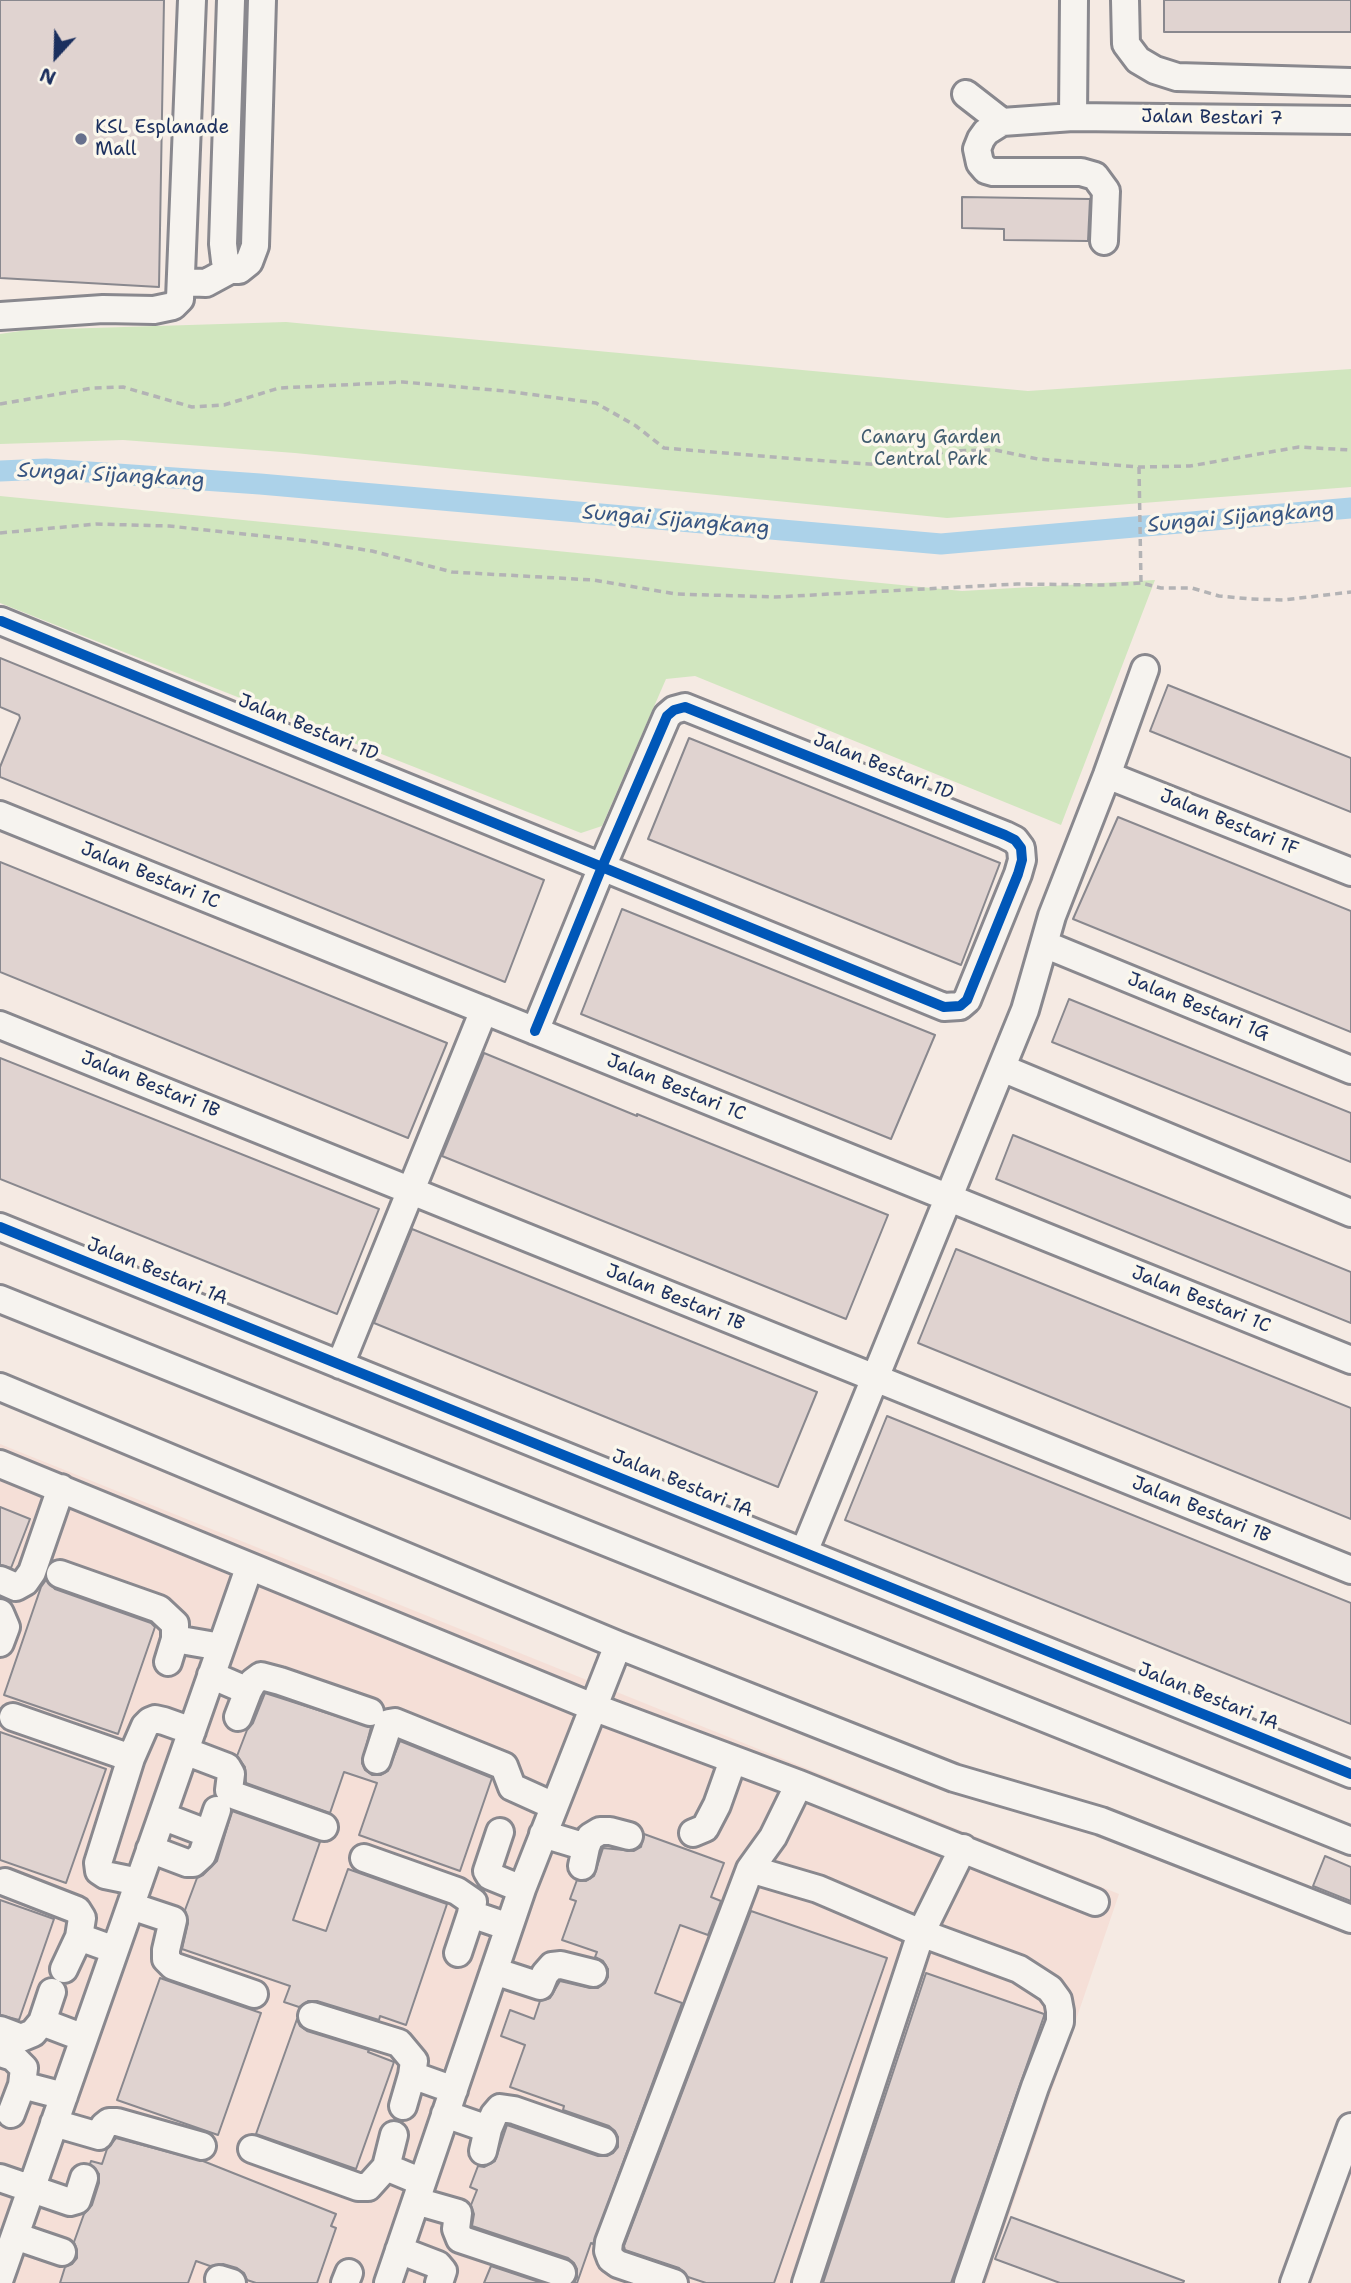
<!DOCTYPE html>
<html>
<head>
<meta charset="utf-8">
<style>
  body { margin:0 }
  #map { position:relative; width:1351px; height:2283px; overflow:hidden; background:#f5eae3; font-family:"Shantell Sans",sans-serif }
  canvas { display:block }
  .north { position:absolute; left:21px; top:21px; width:70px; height:70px; -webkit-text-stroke:5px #fbf7ec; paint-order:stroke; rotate:202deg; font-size:19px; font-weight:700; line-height:28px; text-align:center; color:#1b2f5e }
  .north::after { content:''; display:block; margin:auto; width:24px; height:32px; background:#1b2f5e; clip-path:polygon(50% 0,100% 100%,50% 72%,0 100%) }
</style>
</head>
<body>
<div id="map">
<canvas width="1351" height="2283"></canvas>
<div class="north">N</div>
</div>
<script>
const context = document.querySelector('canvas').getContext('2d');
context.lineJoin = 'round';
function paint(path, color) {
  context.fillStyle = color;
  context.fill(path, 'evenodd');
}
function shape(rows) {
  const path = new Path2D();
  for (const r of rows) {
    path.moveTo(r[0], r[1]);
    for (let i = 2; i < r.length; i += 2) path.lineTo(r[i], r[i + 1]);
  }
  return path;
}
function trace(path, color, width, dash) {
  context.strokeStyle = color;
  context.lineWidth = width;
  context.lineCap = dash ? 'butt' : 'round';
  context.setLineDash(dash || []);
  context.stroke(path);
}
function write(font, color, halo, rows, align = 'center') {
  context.font = font + ' "Shantell Sans",sans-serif';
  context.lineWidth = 7;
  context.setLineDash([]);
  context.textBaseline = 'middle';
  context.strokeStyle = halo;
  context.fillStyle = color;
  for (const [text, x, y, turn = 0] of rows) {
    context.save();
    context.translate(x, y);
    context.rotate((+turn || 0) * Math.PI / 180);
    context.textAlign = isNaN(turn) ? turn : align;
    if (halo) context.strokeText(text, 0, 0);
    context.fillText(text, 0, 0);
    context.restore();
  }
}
paint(shape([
  [0,1444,1119,1894,986,2283,0,2283]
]), '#f5dfd7');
paint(shape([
  [286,322,1028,391,1351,369,1351,487,947,518,295,453,123,440,0,444,0,334,27,330],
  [0,496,962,591,1155,580,1061,825,695,676,666,679,602,826,581,833,0,603]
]), '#d1e6bf');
trace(shape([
  [0,471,46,469,260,484,941,544,1351,508]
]), '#acd2e9', 21);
const building = shape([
  [0,0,164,0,159,287,0,278,0,0],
  [1164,0,1351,0,1351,32,1164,32,1164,0],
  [962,197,1090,199,1088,241,1004,240,1004,229,962,228,962,197],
  [0,658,544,880,505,982,0,777,0,767,20,718,19,715,0,707,0,658],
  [1168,685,1351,758,1351,812,1150,731,1168,685],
  [689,738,1000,863,961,965,648,839,689,738],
  [1118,817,1351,911,1351,1032,1073,919,1118,817],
  [0,862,447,1043,408,1138,0,972,0,862],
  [622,909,935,1035,891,1139,581,1014,622,909],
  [1069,999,1351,1113,1351,1162,1052,1042,1069,999],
  [484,1053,637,1116,637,1114,888,1215,846,1319,442,1156,484,1053],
  [0,1058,379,1209,337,1314,0,1179,0,1058],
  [1013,1135,1351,1272,1351,1323,996,1179,1013,1135],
  [412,1229,817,1392,778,1487,374,1323,412,1229],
  [956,1249,1351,1408,1351,1519,918,1343,956,1249],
  [887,1416,1351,1603,1351,1724,845,1520,887,1416],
  [0,1507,30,1519,11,1568,0,1565,0,1507],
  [46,1580,55,1589,151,1623,155,1627,118,1734,4,1695,41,1587,46,1580],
  [265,1693,371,1727,362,1763,365,1770,372,1775,381,1775,388,1771,400,1741,492,1778,460,1871,359,1835,377,1783,344,1772,330,1813,246,1783,245,1767,237,1756,247,1730,253,1723,265,1693],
  [0,1732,106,1769,66,1883,0,1860,0,1732],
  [232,1811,320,1842,293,1920,326,1931,348,1869,447,1904,406,2025,380,2016,379,2020,317,2001,308,2001,299,2007,284,2002,290,1986,182,1949,188,1923,185,1910,197,1878,203,1875,217,1861,232,1811],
  [644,1834,724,1863,711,1897,721,1901,708,1935,680,1925,655,1993,682,2003,593,2244,591,2243,577,2283,574,2283,577,2277,577,2269,574,2263,568,2258,472,2226,474,2214,471,2205,477,2190,470,2187,478,2166,484,2167,495,2161,507,2125,598,2156,607,2156,613,2153,618,2147,618,2137,615,2131,609,2126,563,2110,564,2106,510,2087,525,2045,501,2036,510,2010,534,2019,540,2001,550,1998,560,1981,590,1988,598,1988,605,1983,608,1977,608,1969,603,1961,595,1957,597,1952,562,1940,576,1901,570,1899,577,1880,586,1881,594,1876,603,1848,634,1851,641,1847,644,1834],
  [1325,1856,1351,1867,1351,1901,1313,1886,1325,1856],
  [0,1900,54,1919,19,2020,0,2015,0,1900],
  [751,1911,887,1958,774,2283,706,2283,688,2277,679,2268,625,2250,624,2246,751,1911],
  [926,1973,1044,2014,1044,2016,951,2283,823,2283,926,1973],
  [160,1978,261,2013,218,2135,117,2100,160,1978],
  [297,2019,300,2026,307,2031,369,2050,368,2052,394,2062,356,2169,256,2134,297,2019],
  [116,2138,203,2161,336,2214,331,2226,336,2228,317,2283,256,2283,247,2280,244,2273,237,2268,223,2264,210,2266,196,2261,188,2283,60,2283,65,2267,72,2264,77,2258,77,2250,74,2242,84,2214,92,2205,99,2183,99,2174,90,2164,91,2161,102,2164,107,2149,116,2138],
  [1011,2217,1184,2281,1183,2283,1060,2283,995,2259,1011,2217],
  [491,2266,542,2283,484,2283,491,2266]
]);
paint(building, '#e0d3d0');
trace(building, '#89888e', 2);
const minor = shape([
  [231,0,223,244,225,261,230,270,239,270,249,262,255,246,262,0],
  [1125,0,1126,44,1138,60,1155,70,1177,77,1351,82],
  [966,94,1002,122,1073,117,1351,120],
  [1073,117,1074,0],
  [1002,122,986,132,981,139,977,149,980,163,986,170,993,172,1081,172,1095,176,1106,191,1104,241],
  [181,282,206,283,230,270],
  [0,316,103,309,154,310,173,306,180,299,192,0],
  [0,621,1,621,379,776,602,867,944,1007,960,1006,967,1000,1018,874,1022,860,1021,848,1015,840,1005,835,685,707,674,710,667,716,602,867,535,1031],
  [1107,775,1351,872],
  [0,815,1351,1360],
  [1044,944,1351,1070],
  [0,1025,1351,1570],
  [1002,1068,1351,1213],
  [0,1227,1351,1774],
  [0,1299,1351,1841],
  [340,1365,484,1010],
  [0,1387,618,1645,954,1778,1101,1821,1351,1919],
  [0,1464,593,1707,799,1784,1095,1902],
  [804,1552,1025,1010,1052,916,1107,775,1145,669],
  [60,1574,159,1609,175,1624,175,1639],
  [0,1580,16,1587,25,1582,32,1572,61,1488],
  [0,1613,6,1627,0,1643],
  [168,1662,175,1639,221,1647],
  [211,1675,248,1691,253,1682,261,1676,280,1681,370,1712],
  [13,1717,131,1758,145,1726,150,1721,155,1719,164,1721,192,1731],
  [238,1717,248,1691],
  [185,1751,227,1767,231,1774,229,1790,236,1796,324,1827],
  [131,1758,98,1863,99,1871,105,1875,139,1882],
  [377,1760,389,1723,395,1722,504,1766,512,1787,554,1806],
  [799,1784,773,1837,750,1869,818,1889,921,1933,963,1848],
  [500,1832,487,1871,490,1876,522,1889],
  [693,1833,705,1828,717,1805,733,1760],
  [209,1834,217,1810],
  [543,1834,586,1847,582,1866],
  [586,1847,590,1837,600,1831,610,1831,629,1836],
  [150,1849,187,1863,193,1863,202,1855,209,1834,162,1816],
  [364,1858,457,1891,473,1902,471,1914,509,1927],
  [5,1882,77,1910,82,1918,79,1937,115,1950],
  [131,1906,173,1920,166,1950,166,1959,173,1966,254,1994],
  [458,1953,471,1914],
  [64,1969,79,1937],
  [494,1971,540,1986,545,1974,552,1966,561,1965,593,1973],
  [312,2016,399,2043,414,2061,412,2075],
  [42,2022,52,1992],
  [0,2030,21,2038,33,2033,42,2022,84,2038],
  [0,2053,13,2057,24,2068,22,2085,64,2096],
  [403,2106,412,2075,454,2090],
  [11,2114,22,2085],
  [445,2114,488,2129,483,2151],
  [54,2123,99,2136,104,2126,109,2122,117,2122,202,2146],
  [488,2129,494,2115,500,2108,514,2110,603,2141],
  [252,2149,358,2187,368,2187,386,2167,422,2182],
  [386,2167,394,2135],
  [0,2178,70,2202,77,2200,84,2178],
  [416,2201,458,2213,456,2229,460,2239,562,2273],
  [15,2236,62,2252],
  [399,2250,438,2265,443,2271,439,2283],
  [0,2278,249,1568],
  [219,2279,232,2283],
  [345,2283,349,2273],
  [388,2283,522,1889,618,1645],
  [674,2283,618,2264,611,2259,608,2251,609,2242,750,1869],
  [806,2283,921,1933,1019,1969,1050,1989,1058,2000,1060,2011,1060,2022,1035,2087,968,2283],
  [1294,2283,1351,2127]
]);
trace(minor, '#89888e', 32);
trace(shape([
  [0,404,93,388,123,387,192,407,224,405,279,388,403,382,505,391,596,403,636,426,664,448,785,458,895,466,947,451,995,450,1038,459,1139,467,1190,466,1299,447,1351,450],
  [1139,467,1141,583],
  [0,533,96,524,169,526,309,541,372,551,452,572,593,580,676,594,775,597,1017,584,1106,585,1141,583,1161,588,1192,588,1219,596,1251,599,1283,600,1351,592]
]), '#b3b3b5', 3.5, [7, 5]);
trace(minor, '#f6f3ef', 26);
trace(shape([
  [0,621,1,621,379,776,602,867,944,1007,960,1006,967,1000,1018,874,1022,860,1021,848,1015,840,1005,835,685,707,674,710,667,716,602,867,535,1031],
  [0,1227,1351,1774]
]), '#0057b8', 10);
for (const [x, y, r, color] of [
  [81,139,7,"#67708d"]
]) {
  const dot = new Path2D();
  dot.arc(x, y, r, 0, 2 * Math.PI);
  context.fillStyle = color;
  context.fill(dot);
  trace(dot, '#fbf7ec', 2.5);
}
write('19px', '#1b2f5e', '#fbf7ec', [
  ["Jalan Bestari 7",1212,118,1],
  ["Jalan Bestari 1D",308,728,22],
  ["Jalan Bestari 1D",883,767,22],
  ["Jalan Bestari 1F",1229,823,22],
  ["Jalan Bestari 1C",150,876,22],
  ["Jalan Bestari 1G",1198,1007,22],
  ["Jalan Bestari 1B",150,1085,22],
  ["Jalan Bestari 1C",676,1088,22],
  ["Jalan Bestari 1A",157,1272,22],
  ["Jalan Bestari 1B",675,1298,22],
  ["Jalan Bestari 1C",1201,1300,22],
  ["Jalan Bestari 1A",682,1484,22],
  ["Jalan Bestari 1B",1201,1510,22],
  ["Jalan Bestari 1A",1208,1697,22]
]);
write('19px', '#1b2f5e', '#fbf7ec', [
  ["KSL Esplanade",95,128],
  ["Mall",95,150]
], 'left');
write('19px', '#415c6f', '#fbf7ec', [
  ["Canary Garden",931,438],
  ["Central Park",931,460]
]);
write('italic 21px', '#375582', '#fbf7ec', [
  ["Sungai Sijangkang",111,476,3],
  ["Sungai Sijangkang",1241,518,-5],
  ["Sungai Sijangkang",676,521,5]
]);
</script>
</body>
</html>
